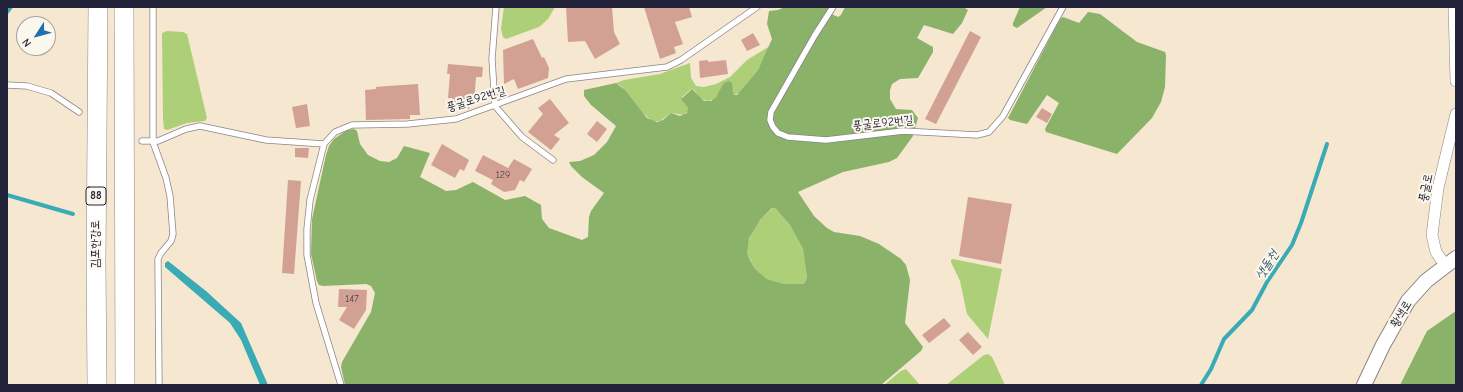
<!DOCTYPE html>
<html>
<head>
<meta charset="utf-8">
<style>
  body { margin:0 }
  #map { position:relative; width:1463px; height:392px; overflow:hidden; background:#f5e7d0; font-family:"Comic Neue",sans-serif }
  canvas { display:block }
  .frame { position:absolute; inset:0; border:8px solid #22223b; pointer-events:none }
  .north { position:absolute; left:16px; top:16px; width:40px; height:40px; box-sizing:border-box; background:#fbf7ec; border:1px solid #a4a2a5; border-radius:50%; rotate:234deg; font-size:11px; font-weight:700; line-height:16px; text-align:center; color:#22223b }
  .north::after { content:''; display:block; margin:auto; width:14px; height:18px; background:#1f6fb2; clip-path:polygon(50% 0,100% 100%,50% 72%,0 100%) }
</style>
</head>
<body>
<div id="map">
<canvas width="1463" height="392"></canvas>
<div class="frame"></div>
<div class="north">N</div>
</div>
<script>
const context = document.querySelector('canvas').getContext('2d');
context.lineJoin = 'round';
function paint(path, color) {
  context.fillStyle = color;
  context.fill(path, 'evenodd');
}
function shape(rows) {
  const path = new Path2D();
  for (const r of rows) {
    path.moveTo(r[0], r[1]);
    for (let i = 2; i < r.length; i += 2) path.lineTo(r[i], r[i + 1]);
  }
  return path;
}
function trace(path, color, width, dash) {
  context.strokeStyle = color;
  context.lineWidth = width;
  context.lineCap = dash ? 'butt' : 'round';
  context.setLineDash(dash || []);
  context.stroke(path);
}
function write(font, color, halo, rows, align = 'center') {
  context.font = font + ' "Comic Neue","Poor Story",sans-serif';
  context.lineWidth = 4;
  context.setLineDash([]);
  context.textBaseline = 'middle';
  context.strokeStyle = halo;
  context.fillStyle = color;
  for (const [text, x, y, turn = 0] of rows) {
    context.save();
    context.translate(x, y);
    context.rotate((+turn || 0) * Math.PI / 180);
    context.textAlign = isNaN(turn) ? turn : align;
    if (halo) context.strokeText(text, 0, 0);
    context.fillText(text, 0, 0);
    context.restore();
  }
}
paint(shape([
  [504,7,555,7,548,19,539,27,506,39,503,37,501,29],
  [167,31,183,32,187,34,207,118,205,121,187,123,167,130,164,129,163,119,162,33],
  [770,46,758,70,739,93,734,95,733,87,719,93,714,99,708,101,701,99,694,90,691,89,682,97,682,100,688,108,688,111,684,115,671,113,660,121,652,121,643,113,621,86,616,83,624,80,660,74,690,63,691,78,696,86,704,87,716,84,730,77,747,60],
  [774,207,790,225,803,249,807,278,804,284,784,284,767,279,755,269,747,253,747,246,752,230,760,220],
  [953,259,1002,269,988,339,967,314,960,281,951,262,951,260],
  [988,354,992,357,1005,385,946,385,984,355],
  [906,369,920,385,884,385,901,371]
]), '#adcf78');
paint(shape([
  [785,7,829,7,827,12,838,17,841,15,845,7,963,7,968,10,962,23,953,34,924,25,917,38,933,47,933,52,918,78,900,79,892,84,890,90,890,99,896,109,912,110,918,118,913,136,897,158,889,162,843,172,798,192,814,216,827,228,834,232,860,236,879,244,901,259,906,265,910,280,905,323,923,347,921,351,881,385,345,385,341,367,342,362,371,312,375,293,371,286,366,284,323,286,319,285,317,281,311,254,312,219,326,155,329,146,334,139,347,130,354,129,357,131,360,144,368,155,380,161,389,162,397,158,404,146,430,153,420,177,446,191,456,190,473,182,505,200,525,196,541,205,542,219,549,228,582,240,588,237,589,217,591,211,604,193,582,177,571,166,569,162,580,161,594,155,607,142,616,126,591,105,584,96,584,90,616,83,625,90,647,118,657,122,663,120,671,113,680,116,687,113,688,108,681,99,692,89,704,101,711,101,716,97,724,83,729,81,732,83,734,95,737,95,758,70,772,39,767,24,769,11,778,10],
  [772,208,775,208,790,225,803,249,807,278,804,284,784,284,767,279,755,269,750,260,747,253,749,238,760,220],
  [1020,7,1047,7,1017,28,1013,26,1013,23],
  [1088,12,1100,14,1137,42,1165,52,1166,55,1165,87,1161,102,1152,118,1117,154,1046,132,1045,129,1059,103,1047,95,1027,124,1010,120,1008,118,1060,19,1063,17,1079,23],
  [1456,311,1456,385,1400,385,1427,331]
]), '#8ab268');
paint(shape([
  [168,261,206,291,241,323,268,385,260,385,241,340,230,323,165,267,165,263]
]), '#3aabb5');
trace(shape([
  [7,12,11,7],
  [7,195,73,214],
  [1201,385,1211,369,1224,339,1252,310,1267,282,1292,245,1301,223,1327,144]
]), '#3aabb5', 4);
paint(shape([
  [566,7,612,7,614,32,620,44,595,59,585,41,568,42],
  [644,7,689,7,692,17,675,22,683,44,674,47,676,53,660,59],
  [970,31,981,37,936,124,925,119],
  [753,33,760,45,747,51,741,40],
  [533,39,542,58,544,57,549,68,548,78,518,89,514,79,504,84,503,50],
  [708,60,708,62,726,60,728,74,700,78,699,61],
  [448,64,483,67,482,77,476,77,474,104,470,104,469,109,452,108,452,98,448,98,450,74,447,74],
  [418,84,420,115,410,115,410,119,366,120,365,90,376,89,376,87,388,86],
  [550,99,569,123,554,135,560,139,551,150,528,132,543,114,538,108],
  [307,104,310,126,296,128,292,107],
  [1042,108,1052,114,1047,123,1036,117],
  [597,121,607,129,597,142,587,134],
  [442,144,469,160,464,171,460,169,455,178,431,165],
  [295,148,309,148,308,158,295,157],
  [483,155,508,168,514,159,532,169,524,182,520,180,515,190,504,192,491,184,493,180,475,171],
  [288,180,301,181,294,274,282,273],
  [968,197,1012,204,1001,264,959,256],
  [339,289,367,290,366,310,354,329,339,320,347,307,338,307],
  [944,318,951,326,929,343,922,335],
  [968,332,982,347,973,355,959,340]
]), '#d2a194');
const service = shape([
  [153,7,153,142,166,178,170,196,173,234,171,241,161,253,158,259,159,385],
  [496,7,492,59,495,106,522,137,553,160],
  [833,7,815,35,771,112,770,120,773,127,778,133,788,137,826,140,903,131,977,135,989,132,1003,116,1063,7],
  [7,85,27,86,51,93,79,112],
  [142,141,158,141,186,129,200,126,266,140,324,144,335,132,352,125,408,124,456,119,566,79,667,67,681,60,757,7],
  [324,144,310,200,307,229,307,255,316,303,341,385]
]);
const minor = shape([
  [1454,7,1456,81],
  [1445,265,1436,252,1432,235,1438,188,1456,114]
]);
const tertiary = shape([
  [1364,385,1383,345,1408,301,1426,281,1456,258]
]);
const trunk = shape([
  [124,7,125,385],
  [97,385,96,262,98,7]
]);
trace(service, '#8c8486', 7);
trace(minor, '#8c8486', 12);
trace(tertiary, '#8c8486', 16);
trace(trunk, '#8c8486', 20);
trace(service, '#fff', 5.5);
trace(minor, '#fff', 11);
trace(tertiary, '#fff', 14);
trace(trunk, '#fff', 19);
write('10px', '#4e4251', null, [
  ["129",503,175],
  ["147",352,299]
]);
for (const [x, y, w] of [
  [96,196,20]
]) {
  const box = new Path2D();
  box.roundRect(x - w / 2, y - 9, w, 18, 3);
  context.fillStyle = '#fbf7ec';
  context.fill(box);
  trace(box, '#22223b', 1);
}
write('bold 11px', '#22223b', null, [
  ["88",96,196]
]);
write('12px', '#22223b', '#fbf7ec', [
  ["풍굴로92번길",476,99,-17],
  ["풍굴로92번길",883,123,-6],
  ["풍굴로",1426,188,-78],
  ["김포한강로",96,244,-90],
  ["황색로",1401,314,-58]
]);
write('italic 13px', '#2c596c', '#fbf7ec', [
  ["샛돌천",1267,265,-57]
]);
</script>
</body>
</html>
